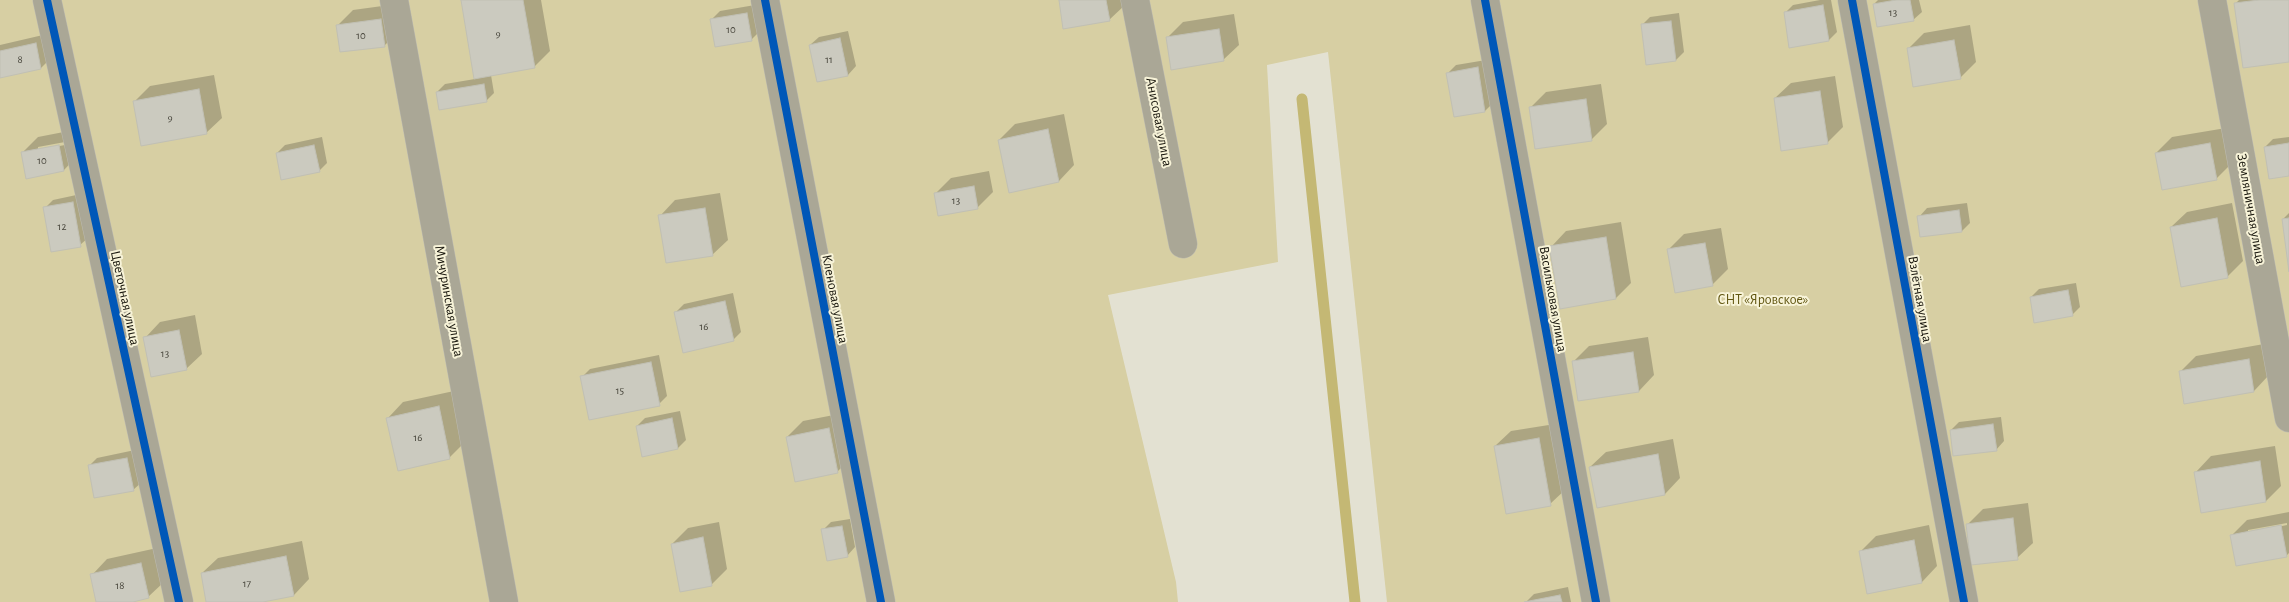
<!DOCTYPE html>
<html>
<head>
<meta charset="utf-8">
<style>
  body { margin:0 }
  canvas { display:block; background:#e3e1d2 }
</style>
</head>
<body>
<canvas width="2289" height="602"></canvas>
<script>
const context = document.querySelector('canvas').getContext('2d');
context.lineJoin = 'round';
function paint(path, color) {
  context.fillStyle = color;
  context.fill(path, 'evenodd');
}
function shape(rows) {
  const path = new Path2D();
  for (const r of rows) {
    path.moveTo(r[0], r[1]);
    for (let i = 2; i < r.length; i += 2) path.lineTo(r[i], r[i + 1]);
  }
  return path;
}
function trace(path, color, width, dash) {
  context.strokeStyle = color;
  context.lineWidth = width;
  context.lineCap = dash ? 'butt' : 'round';
  context.setLineDash(dash || []);
  context.stroke(path);
}
function write(font, color, halo, rows, align = 'center') {
  context.font = font + ' "Alegreya Sans",sans-serif';
  context.lineWidth = 4;
  context.setLineDash([]);
  context.textBaseline = 'middle';
  context.strokeStyle = halo;
  context.fillStyle = color;
  for (const [text, x, y, turn = 0] of rows) {
    context.save();
    context.translate(x, y);
    context.rotate((+turn || 0) * Math.PI / 180);
    context.textAlign = isNaN(turn) ? turn : align;
    if (halo) context.strokeText(text, 0, 0);
    context.fillText(text, 0, 0);
    context.restore();
  }
}
paint(shape([
  [0,0,2289,0,2289,602,1387,602,1328,52,1267,65,1278,262,1108,295,1176,582,1178,602,0,602]
]), '#d7cfa3');
paint(shape([
  [462,0,541,0,550,51,534,67,491,75,494,93,486,101,437,92,445,84,475,79],
  [1060,0,1124,0,1125,5,1109,20],
  [1820,0,1831,0,1837,32,1829,40,1785,13,1793,5],
  [1878,0,1919,0,1922,12,1913,20,1874,4],
  [2239,0,2289,0,2289,60,2235,4],
  [397,4,400,30,384,46,338,25,353,10],
  [755,5,759,32,751,40,712,19,720,11],
  [1679,13,1684,52,1676,60,1642,25,1650,17],
  [1234,14,1239,45,1223,60,1167,38,1183,22],
  [1970,25,1976,62,1960,78,1908,49,1924,33],
  [848,31,856,66,848,75,810,45,819,37],
  [43,35,49,60,41,68,0,77,0,45],
  [1486,60,1493,103,1485,111,1455,116,1448,73,1456,65],
  [214,75,222,118,206,133,134,102,150,86],
  [1835,76,1843,127,1827,143,1775,98,1791,83],
  [1601,84,1607,124,1591,140,1531,107,1546,92],
  [1064,114,1074,165,1059,181,999,140,1015,124],
  [2226,128,2232,163,2216,179,2156,153,2172,137],
  [74,130,79,154,64,170,22,153,38,137],
  [65,142,65,145,38,150,38,147],
  [322,137,327,163,319,171,277,153,285,145],
  [2289,137,2289,175,2265,147,2273,139],
  [989,171,993,192,977,208,935,194,951,178],
  [720,193,728,240,712,255,660,216,675,200],
  [81,194,89,237,80,245,45,208,53,200],
  [1967,203,1970,223,1962,231,1919,217,1927,208],
  [2232,203,2243,261,2227,277,2171,227,2187,212],
  [2289,213,2289,266,2283,219],
  [1621,222,1631,283,1616,298,1551,247,1566,231],
  [1721,228,1728,269,1712,285,1668,250,1684,234],
  [2076,283,2080,307,2072,315,2031,297,2039,289],
  [733,293,741,332,733,340,676,312,684,304],
  [195,315,202,354,186,369,145,338,160,322],
  [1648,337,1654,375,1639,391,1573,362,1589,346],
  [2264,344,2269,375,2254,391,2180,372,2196,356],
  [659,355,667,396,659,404,582,377,590,369],
  [454,391,465,442,449,458,388,418,403,402],
  [680,411,686,440,678,448,637,426,645,418],
  [844,413,853,456,837,472,787,437,803,421],
  [2001,417,2004,441,1996,450,1951,430,1959,422],
  [1555,424,1566,489,1550,504,1495,446,1511,431],
  [1673,439,1680,478,1665,494,1590,467,1606,452],
  [2275,446,2281,486,2266,501,2196,472,2211,456],
  [135,450,142,482,133,490,89,466,97,458],
  [2028,503,2033,543,2017,558,1967,525,1983,509],
  [2289,512,2289,553,2286,556,2232,535,2247,520],
  [2287,523,2287,525,2248,533,2248,530],
  [850,519,855,547,847,556,823,530,831,522],
  [719,522,727,569,712,584,672,544,688,528],
  [1929,525,1937,566,1922,582,1868,592,1860,552,1876,536],
  [302,541,309,579,294,595,257,602,208,602,202,573,218,558],
  [157,548,164,582,148,597,127,602,98,602,92,575,107,559],
  [1568,587,1571,602,1526,602,1534,594]
]), '#0003');
trace(shape([
  [1302,99,1355,602]
]), '#c4b874', 11);
const building = shape([
  [461,0,523,0,535,68,474,79,461,0],
  [1059,0,1106,0,1110,21,1063,29,1059,0],
  [1896,0,1910,0,1914,21,1877,27,1873,4,1896,0],
  [2259,0,2289,0,2289,62,2243,68,2234,3,2259,0],
  [1823,5,1829,41,1789,48,1784,12,1823,5],
  [747,13,752,41,715,47,710,19,747,13],
  [381,19,385,47,340,52,336,25,381,19],
  [1671,21,1676,61,1646,65,1641,24,1671,21],
  [1219,29,1224,61,1171,70,1166,37,1219,29],
  [840,38,848,76,817,82,809,45,840,38],
  [1954,40,1961,79,1913,87,1907,48,1954,40],
  [36,43,41,69,0,78,0,51,36,43],
  [1478,67,1485,112,1454,117,1446,73,1478,67],
  [484,84,487,102,439,110,436,92,484,84],
  [199,89,207,134,141,146,133,101,199,89],
  [1820,91,1828,144,1781,151,1774,98,1820,91],
  [1586,99,1592,141,1535,149,1529,107,1586,99],
  [1048,129,1059,182,1009,193,998,140,1048,129],
  [2210,143,2217,180,2162,190,2155,153,2210,143],
  [2289,143,2289,176,2269,179,2264,147,2289,143],
  [59,145,64,171,26,179,21,152,59,145],
  [314,145,320,172,281,180,276,153,314,145],
  [974,186,978,209,938,216,934,193,974,186],
  [73,202,81,247,51,252,43,207,73,202],
  [705,208,713,256,666,263,658,215,705,208],
  [1959,210,1962,232,1920,237,1917,216,1959,210],
  [2217,218,2228,278,2181,287,2170,227,2217,218],
  [2289,218,2289,272,2282,219,2289,218],
  [1606,237,1616,299,1560,309,1549,246,1606,237],
  [1705,243,1713,286,1675,293,1667,249,1705,243],
  [2068,290,2073,316,2034,323,2030,297,2068,290],
  [725,301,734,341,683,353,674,312,725,301],
  [179,330,187,370,151,377,143,337,179,330],
  [1633,352,1639,392,1578,401,1572,361,1633,352],
  [2249,359,2254,392,2184,404,2179,371,2249,359],
  [651,362,660,406,589,420,580,376,651,362],
  [439,406,450,459,398,471,386,418,439,406],
  [672,418,678,449,642,457,636,426,672,418],
  [1993,424,1997,451,1953,456,1950,430,1993,424],
  [829,428,838,473,795,482,786,437,829,428],
  [1539,438,1551,506,1506,514,1494,446,1539,438],
  [1658,454,1665,495,1597,508,1589,467,1658,454],
  [127,458,134,491,94,498,88,465,127,458],
  [2260,461,2266,502,2201,513,2194,472,2260,461],
  [2013,518,2018,560,1971,565,1966,524,2013,518],
  [2281,525,2287,557,2236,566,2230,535,2281,525],
  [842,526,848,557,827,561,821,529,842,526],
  [703,537,712,586,680,592,671,544,703,537],
  [1914,540,1922,583,1867,594,1859,551,1914,540],
  [286,556,294,596,263,602,206,602,201,573,286,556],
  [141,563,149,598,133,602,96,602,90,574,141,563],
  [1560,595,1562,602,1524,602,1560,595]
]);
paint(building, '#cbcabf');
trace(building, '#c1c0b4', 1);
const minor = shape([
  [47,0,179,602],
  [394,0,504,602],
  [765,0,881,602],
  [1135,0,1183,244],
  [1485,0,1596,602],
  [1852,0,1964,602],
  [2212,0,2289,418]
]);
trace(minor, '#bdbbb0', 29);
trace(minor, '#aaa796', 28);
trace(shape([
  [47,0,179,602],
  [765,0,881,602],
  [1485,0,1596,602],
  [1852,0,1964,602]
]), '#0057b8', 8);
write('11px', '#46443a', null, [
  ["13",1893,13],
  ["10",731,30],
  ["9",498,34],
  ["10",361,36],
  ["8",20,60],
  ["11",829,60],
  ["9",170,118],
  ["10",42,161],
  ["13",956,201],
  ["12",62,227],
  ["16",704,327],
  ["13",165,354],
  ["15",620,391],
  ["16",418,438],
  ["17",247,584],
  ["18",120,586]
]);
write('14px', '#17150c', '#f7f3d8', [
  ["Анисовая улица",1159,122,79],
  ["Земляничная улица",2251,209,80],
  ["Цветочная улица",125,298,78],
  ["Кленовая улица",835,299,79],
  ["Васильковая улица",1553,299,80],
  ["Взлётная улица",1920,299,80],
  ["Мичуринская улица",449,301,80]
]);
write('14px', '#615611', '#f7f3d8', [
  ["СНТ «Яровское»",1763,300]
]);
</script>
</body>
</html>
